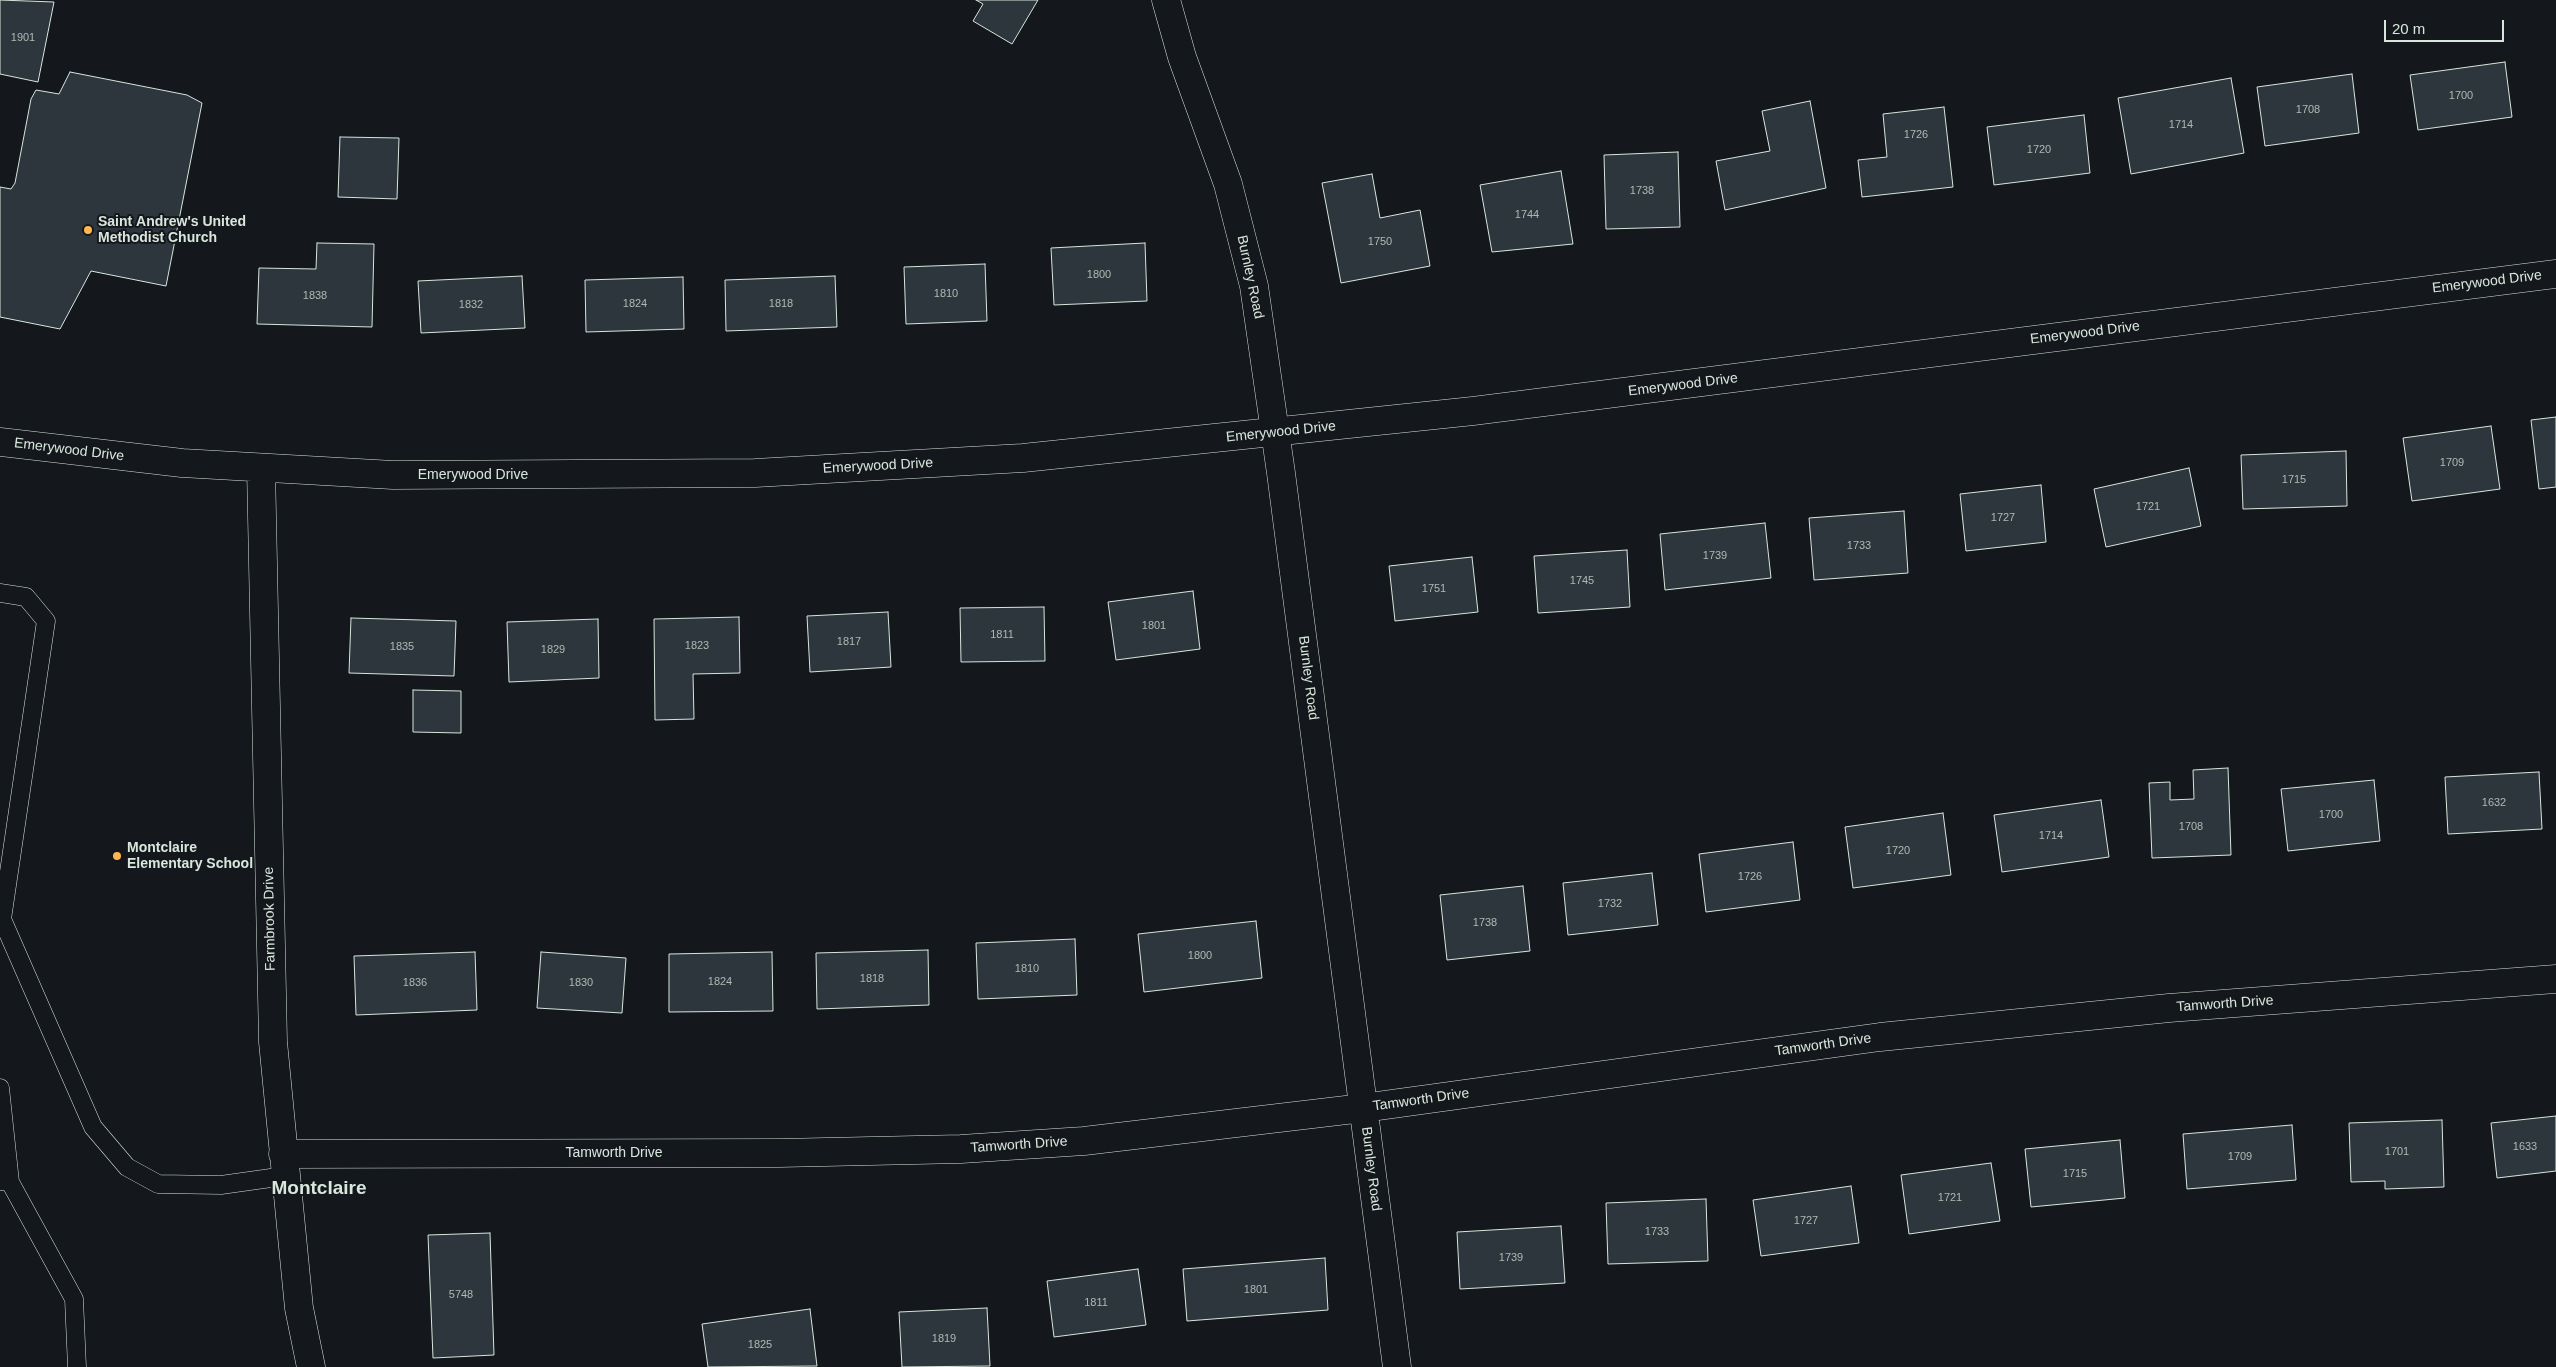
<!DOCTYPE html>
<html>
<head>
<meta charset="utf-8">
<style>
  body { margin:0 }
  #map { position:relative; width:2556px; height:1367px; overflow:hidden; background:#14181c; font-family:Helvetica,sans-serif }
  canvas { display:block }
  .scale { position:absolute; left:2384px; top:20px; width:120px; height:22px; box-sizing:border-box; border:2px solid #d8e6dc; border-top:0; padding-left:6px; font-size:15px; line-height:18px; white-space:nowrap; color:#d8e6dc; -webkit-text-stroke:4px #14181c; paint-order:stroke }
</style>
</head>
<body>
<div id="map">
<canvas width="2556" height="1367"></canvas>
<div class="scale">20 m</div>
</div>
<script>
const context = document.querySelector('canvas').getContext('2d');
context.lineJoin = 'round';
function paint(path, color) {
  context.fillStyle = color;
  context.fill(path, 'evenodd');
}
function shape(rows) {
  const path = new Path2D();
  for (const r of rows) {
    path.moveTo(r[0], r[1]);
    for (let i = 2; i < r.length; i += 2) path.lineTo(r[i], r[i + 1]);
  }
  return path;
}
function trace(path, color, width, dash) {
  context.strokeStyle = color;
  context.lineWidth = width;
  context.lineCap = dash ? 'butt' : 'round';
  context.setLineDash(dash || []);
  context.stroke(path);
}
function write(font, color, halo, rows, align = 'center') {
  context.font = font + ' Helvetica,sans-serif';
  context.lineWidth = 4;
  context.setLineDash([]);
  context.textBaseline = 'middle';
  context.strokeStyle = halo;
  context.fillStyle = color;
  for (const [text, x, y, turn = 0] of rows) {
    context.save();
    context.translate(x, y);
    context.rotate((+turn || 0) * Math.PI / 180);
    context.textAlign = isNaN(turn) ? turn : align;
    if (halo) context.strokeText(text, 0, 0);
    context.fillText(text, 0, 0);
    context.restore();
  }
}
const building = shape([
  [0,0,54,2,38,82,0,74,0,0],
  [976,0,1038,0,1012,44,973,21,983,4,976,0],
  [2505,62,2512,117,2418,130,2410,75,2505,62],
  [70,72,187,95,202,103,166,286,91,271,60,329,0,317,0,187,11,189,15,183,31,99,36,90,59,94,70,72],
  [2352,74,2359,133,2265,146,2257,87,2352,74],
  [2231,78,2244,153,2131,174,2118,98,2231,78],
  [1810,101,1826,188,1725,210,1716,161,1770,151,1762,111,1810,101],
  [1944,107,1953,187,1862,197,1858,160,1887,157,1883,114,1944,107],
  [2084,115,2090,173,1994,185,1987,127,2084,115],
  [340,137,399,138,397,199,338,197,340,137],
  [1678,152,1680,227,1606,229,1604,155,1678,152],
  [1561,171,1573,244,1492,252,1480,185,1561,171],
  [1372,174,1380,218,1420,210,1430,266,1341,283,1322,183,1372,174],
  [317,243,374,244,372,327,257,324,259,268,316,269,317,243],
  [1145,243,1147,301,1054,305,1051,248,1145,243],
  [985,264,987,321,906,324,904,267,985,264],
  [522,276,525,328,421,333,418,281,522,276],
  [835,276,837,327,726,331,725,280,835,276],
  [683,277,684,329,586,332,585,280,683,277],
  [2556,417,2556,487,2539,489,2531,420,2556,417],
  [2491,426,2500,489,2412,501,2403,438,2491,426],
  [2346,451,2347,506,2243,509,2241,455,2346,451],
  [2189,468,2201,526,2106,547,2094,489,2189,468],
  [2041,485,2046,542,1966,551,1960,494,2041,485],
  [1904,511,1908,573,1814,580,1809,518,1904,511],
  [1765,523,1771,578,1665,590,1660,534,1765,523],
  [1627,550,1630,607,1538,613,1534,556,1627,550],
  [1472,557,1478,612,1395,621,1389,566,1472,557],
  [1193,591,1200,649,1116,660,1108,602,1193,591],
  [1044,607,1045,661,961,662,960,608,1044,607],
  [888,612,891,667,810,672,807,616,888,612],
  [739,617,740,673,693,674,694,719,655,720,654,619,739,617],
  [351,618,456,621,454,676,349,673,351,618],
  [598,619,599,678,509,682,507,622,598,619],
  [413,690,461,691,461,733,413,732,413,690],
  [2228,768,2231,855,2152,858,2149,783,2170,782,2170,800,2194,799,2193,770,2228,768],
  [2539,772,2542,829,2448,834,2445,777,2539,772],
  [2374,780,2380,841,2288,851,2281,789,2374,780],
  [2101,800,2109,857,2002,872,1994,815,2101,800],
  [1943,813,1951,875,1853,888,1845,827,1943,813],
  [1793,842,1800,900,1706,912,1699,854,1793,842],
  [1652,873,1658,925,1568,935,1563,883,1652,873],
  [1523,886,1530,951,1447,960,1440,895,1523,886],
  [1256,921,1262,978,1144,992,1138,934,1256,921],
  [1075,939,1077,995,978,999,976,943,1075,939],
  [928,950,929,1005,817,1009,816,953,928,950],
  [475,952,477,1010,356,1015,354,956,475,952],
  [541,952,626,958,622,1013,537,1008,541,952],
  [772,952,773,1011,669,1012,669,954,772,952],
  [2556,1116,2556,1171,2497,1178,2491,1123,2556,1116],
  [2442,1120,2444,1187,2385,1189,2385,1181,2351,1182,2349,1123,2442,1120],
  [2292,1125,2296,1180,2187,1189,2183,1134,2292,1125],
  [2120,1140,2125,1198,2031,1207,2025,1149,2120,1140],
  [1991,1163,2000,1221,1909,1234,1901,1175,1991,1163],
  [1851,1186,1859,1243,1761,1256,1753,1200,1851,1186],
  [1706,1199,1708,1261,1608,1264,1606,1203,1706,1199],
  [1561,1226,1565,1283,1460,1289,1457,1232,1561,1226],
  [490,1233,494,1355,433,1358,428,1235,490,1233],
  [1325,1258,1328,1310,1187,1321,1183,1269,1325,1258],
  [1138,1269,1146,1325,1054,1337,1047,1281,1138,1269],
  [987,1308,990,1366,902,1367,899,1312,987,1308],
  [810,1309,817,1366,708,1367,702,1324,810,1309]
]);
paint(building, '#2c363c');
trace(building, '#d8e6dc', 1);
const service = shape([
  [0,593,26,597,46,621,2,919,93,1127,127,1167,158,1184,221,1185,285,1176],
  [0,1088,10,1182],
  [0,1181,10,1182,74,1299,77,1367]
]);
const minor = shape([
  [1166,0,1182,57,1228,184,1254,286,1281,473,1397,1367],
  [0,442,182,463,393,475,755,473,1023,458,1473,411,2556,274],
  [261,468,273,1042,299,1308,311,1367],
  [283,1154,780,1153,961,1149,1084,1141,1363,1108,1880,1037,2169,1008,2556,979]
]);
trace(service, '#d8e6dc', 19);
trace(minor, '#d8e6dc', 29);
trace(service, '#14181c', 18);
trace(minor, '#14181c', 28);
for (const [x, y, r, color] of [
  [88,230,5,"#ffb74d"],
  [117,856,5,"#ffb74d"]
]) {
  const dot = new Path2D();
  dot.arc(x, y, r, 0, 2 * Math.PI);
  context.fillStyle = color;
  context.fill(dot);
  trace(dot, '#14181c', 2);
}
write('11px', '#adbab4', null, [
  ["1901",23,38],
  ["1700",2461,96],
  ["1708",2308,110],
  ["1714",2181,125],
  ["1726",1916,135],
  ["1720",2039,150],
  ["1738",1642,191],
  ["1744",1527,215],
  ["1750",1380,242],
  ["1800",1099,275],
  ["1810",946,294],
  ["1838",315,296],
  ["1824",635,304],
  ["1818",781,304],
  ["1832",471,305],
  ["1709",2452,463],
  ["1715",2294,480],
  ["1721",2148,507],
  ["1727",2003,518],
  ["1733",1859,546],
  ["1739",1715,556],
  ["1745",1582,581],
  ["1751",1434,589],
  ["1801",1154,626],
  ["1811",1002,635],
  ["1817",849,642],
  ["1823",697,646],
  ["1835",402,647],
  ["1829",553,650],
  ["1632",2494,803],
  ["1700",2331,815],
  ["1708",2191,827],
  ["1714",2051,836],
  ["1720",1898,851],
  ["1726",1750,877],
  ["1732",1610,904],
  ["1738",1485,923],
  ["1800",1200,956],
  ["1810",1027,969],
  ["1818",872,979],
  ["1824",720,982],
  ["1836",415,983],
  ["1830",581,983],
  ["1633",2525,1147],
  ["1701",2397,1152],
  ["1709",2240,1157],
  ["1715",2075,1174],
  ["1721",1950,1198],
  ["1727",1806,1221],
  ["1733",1657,1232],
  ["1739",1511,1258],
  ["1801",1256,1290],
  ["5748",461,1295],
  ["1811",1096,1303],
  ["1819",944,1339],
  ["1825",760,1345]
]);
write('bold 14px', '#d8e6dc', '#14181c', [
  ["Saint Andrew's United",98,222],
  ["Methodist Church",98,238],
  ["Montclaire",127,848],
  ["Elementary School",127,864]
], 'left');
write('14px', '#d8e6dc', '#14181c', [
  ["Burnley Road",1250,277,78],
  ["Emerywood Drive",2487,282,-7],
  ["Emerywood Drive",2085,333,-7],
  ["Emerywood Drive",1683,385,-7],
  ["Emerywood Drive",1281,432,-6],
  ["Emerywood Drive",69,450,7],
  ["Emerywood Drive",878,466,-3],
  ["Emerywood Drive",473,475],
  ["Burnley Road",1308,678,83],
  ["Farmbrook Drive",270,919,-91],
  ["Tamworth Drive",2225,1004,-4],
  ["Tamworth Drive",1823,1045,-8],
  ["Tamworth Drive",1421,1100,-8],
  ["Tamworth Drive",1019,1145,-4],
  ["Tamworth Drive",614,1153],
  ["Burnley Road",1371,1169,83]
]);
write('bold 19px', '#d8e6dc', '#14181c', [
  ["Montclaire",319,1189]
]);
</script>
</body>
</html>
